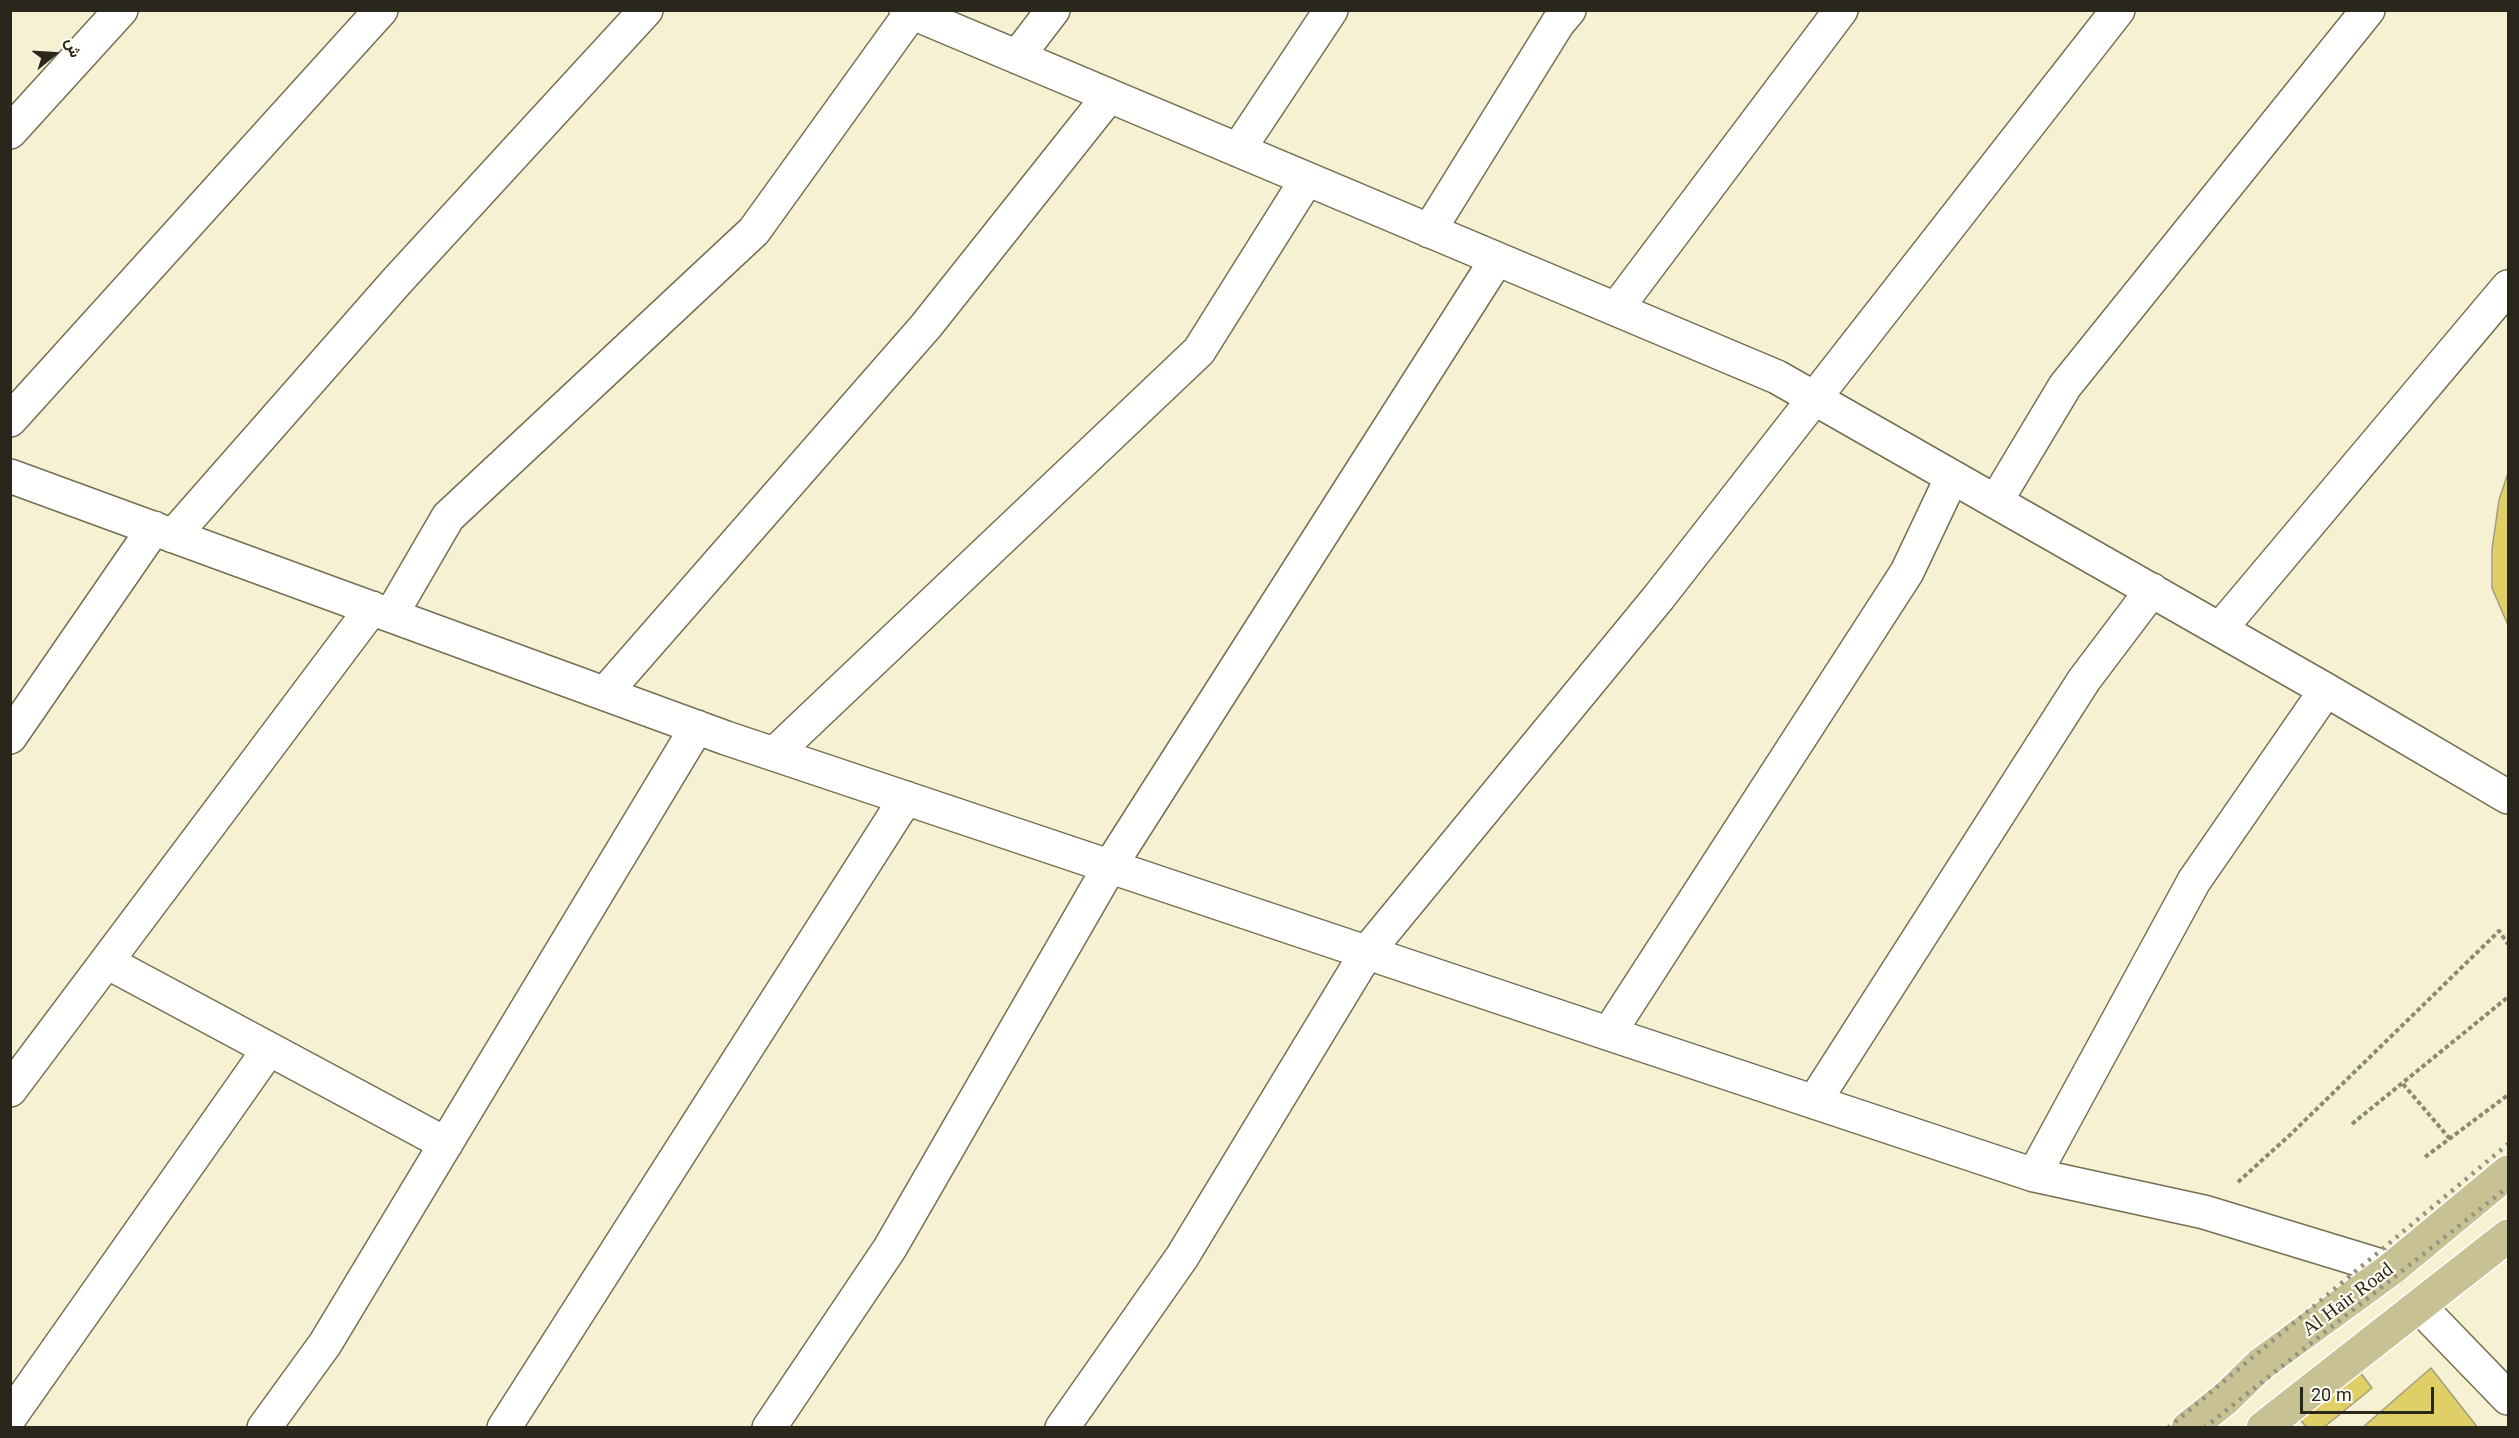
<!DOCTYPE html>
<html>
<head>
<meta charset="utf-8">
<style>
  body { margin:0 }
  #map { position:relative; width:2519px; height:1438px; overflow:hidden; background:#f5f1d2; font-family:Georgia,Vazirmatn,serif }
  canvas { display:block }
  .frame { position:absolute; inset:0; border:12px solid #29271c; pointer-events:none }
  .north { position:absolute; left:24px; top:24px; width:60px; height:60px; -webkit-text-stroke:4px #fffdf1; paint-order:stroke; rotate:72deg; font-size:16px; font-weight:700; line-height:24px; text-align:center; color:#29271c }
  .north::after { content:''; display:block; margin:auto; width:21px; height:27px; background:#29271c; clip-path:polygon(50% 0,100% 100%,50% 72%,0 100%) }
  .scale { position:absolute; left:2300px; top:1387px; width:134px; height:27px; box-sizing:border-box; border:3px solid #29271c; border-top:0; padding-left:8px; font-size:18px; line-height:21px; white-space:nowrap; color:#29271c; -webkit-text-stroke:4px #fffdf1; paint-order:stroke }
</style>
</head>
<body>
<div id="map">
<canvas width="2519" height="1438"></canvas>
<div class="frame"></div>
<div class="north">ش</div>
<div class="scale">20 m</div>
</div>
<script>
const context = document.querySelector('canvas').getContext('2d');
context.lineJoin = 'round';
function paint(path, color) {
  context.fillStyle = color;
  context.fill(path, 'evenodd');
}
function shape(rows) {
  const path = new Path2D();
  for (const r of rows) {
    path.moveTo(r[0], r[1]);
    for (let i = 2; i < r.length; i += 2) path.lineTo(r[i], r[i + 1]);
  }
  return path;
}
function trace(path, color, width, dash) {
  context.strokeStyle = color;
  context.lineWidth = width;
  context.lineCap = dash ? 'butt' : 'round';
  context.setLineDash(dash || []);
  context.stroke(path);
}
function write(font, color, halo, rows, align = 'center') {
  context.font = font + ' Georgia,serif';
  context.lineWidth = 4.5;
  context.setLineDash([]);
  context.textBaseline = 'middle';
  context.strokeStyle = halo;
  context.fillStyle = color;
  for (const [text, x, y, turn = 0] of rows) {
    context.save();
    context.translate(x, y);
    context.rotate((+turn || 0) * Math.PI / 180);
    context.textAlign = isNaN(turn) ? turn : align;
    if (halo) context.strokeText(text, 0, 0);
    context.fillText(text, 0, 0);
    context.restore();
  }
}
const building = shape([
  [2508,473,2508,625,2492,588,2492,549,2499,500,2508,473],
  [2357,1368,2372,1388,2323,1428,2307,1428,2297,1416,2357,1368],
  [2431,1368,2478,1428,2362,1428,2431,1368]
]);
paint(building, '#e0cf66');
trace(building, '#a19d80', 1.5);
const minor = shape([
  [906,10,1777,377,2326,690,2508,797],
  [1017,57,1053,10],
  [10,132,121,10],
  [1238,150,1331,10],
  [1429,231,1558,23,1569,10],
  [1616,309,1841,10],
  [10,420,381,10],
  [10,476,726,738,1622,1038,2034,1175,2204,1212,2391,1269],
  [1996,501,2065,386,2368,10],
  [173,536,397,281,646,10],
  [391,615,448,517,754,231,911,13],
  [2220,629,2508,287],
  [605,693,926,326,1109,96],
  [10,737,154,528],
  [774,754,1199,351,1307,179],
  [107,962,446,1144],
  [1609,1033,1907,572,1952,477],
  [10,1090,372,608],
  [1814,1102,2084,680,2152,590],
  [2034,1175,2194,881,2326,690],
  [2419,1306,2508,1398],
  [10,1417,269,1049],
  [264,1428,325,1344,697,727],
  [504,1428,906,798],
  [769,1428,890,1248,1110,866,1497,259],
  [1062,1428,1182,1257,1367,952,1659,597,2118,10]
]);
const primary = shape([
  [2188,1428,2225,1399,2261,1364,2391,1269,2508,1172],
  [2263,1428,2508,1236]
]);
trace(minor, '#746f54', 36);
trace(primary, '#fff', 36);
trace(shape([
  [2403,1084,2450,1139],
  [2352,1124,2508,997],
  [2425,1157,2508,1095],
  [2238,1182,2291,1134,2499,931,2508,944]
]), '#8b8874', 4, [4.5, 3]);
trace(minor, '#fff', 33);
trace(primary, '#c8c194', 33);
trace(shape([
  [2168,1428,2508,1144],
  [2204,1428,2508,1187]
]), '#95927d', 4.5, [3, 6]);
write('20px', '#29271c', '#fffdf1', [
  ["Al Hair Road",2348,1300,-37]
]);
</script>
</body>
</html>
